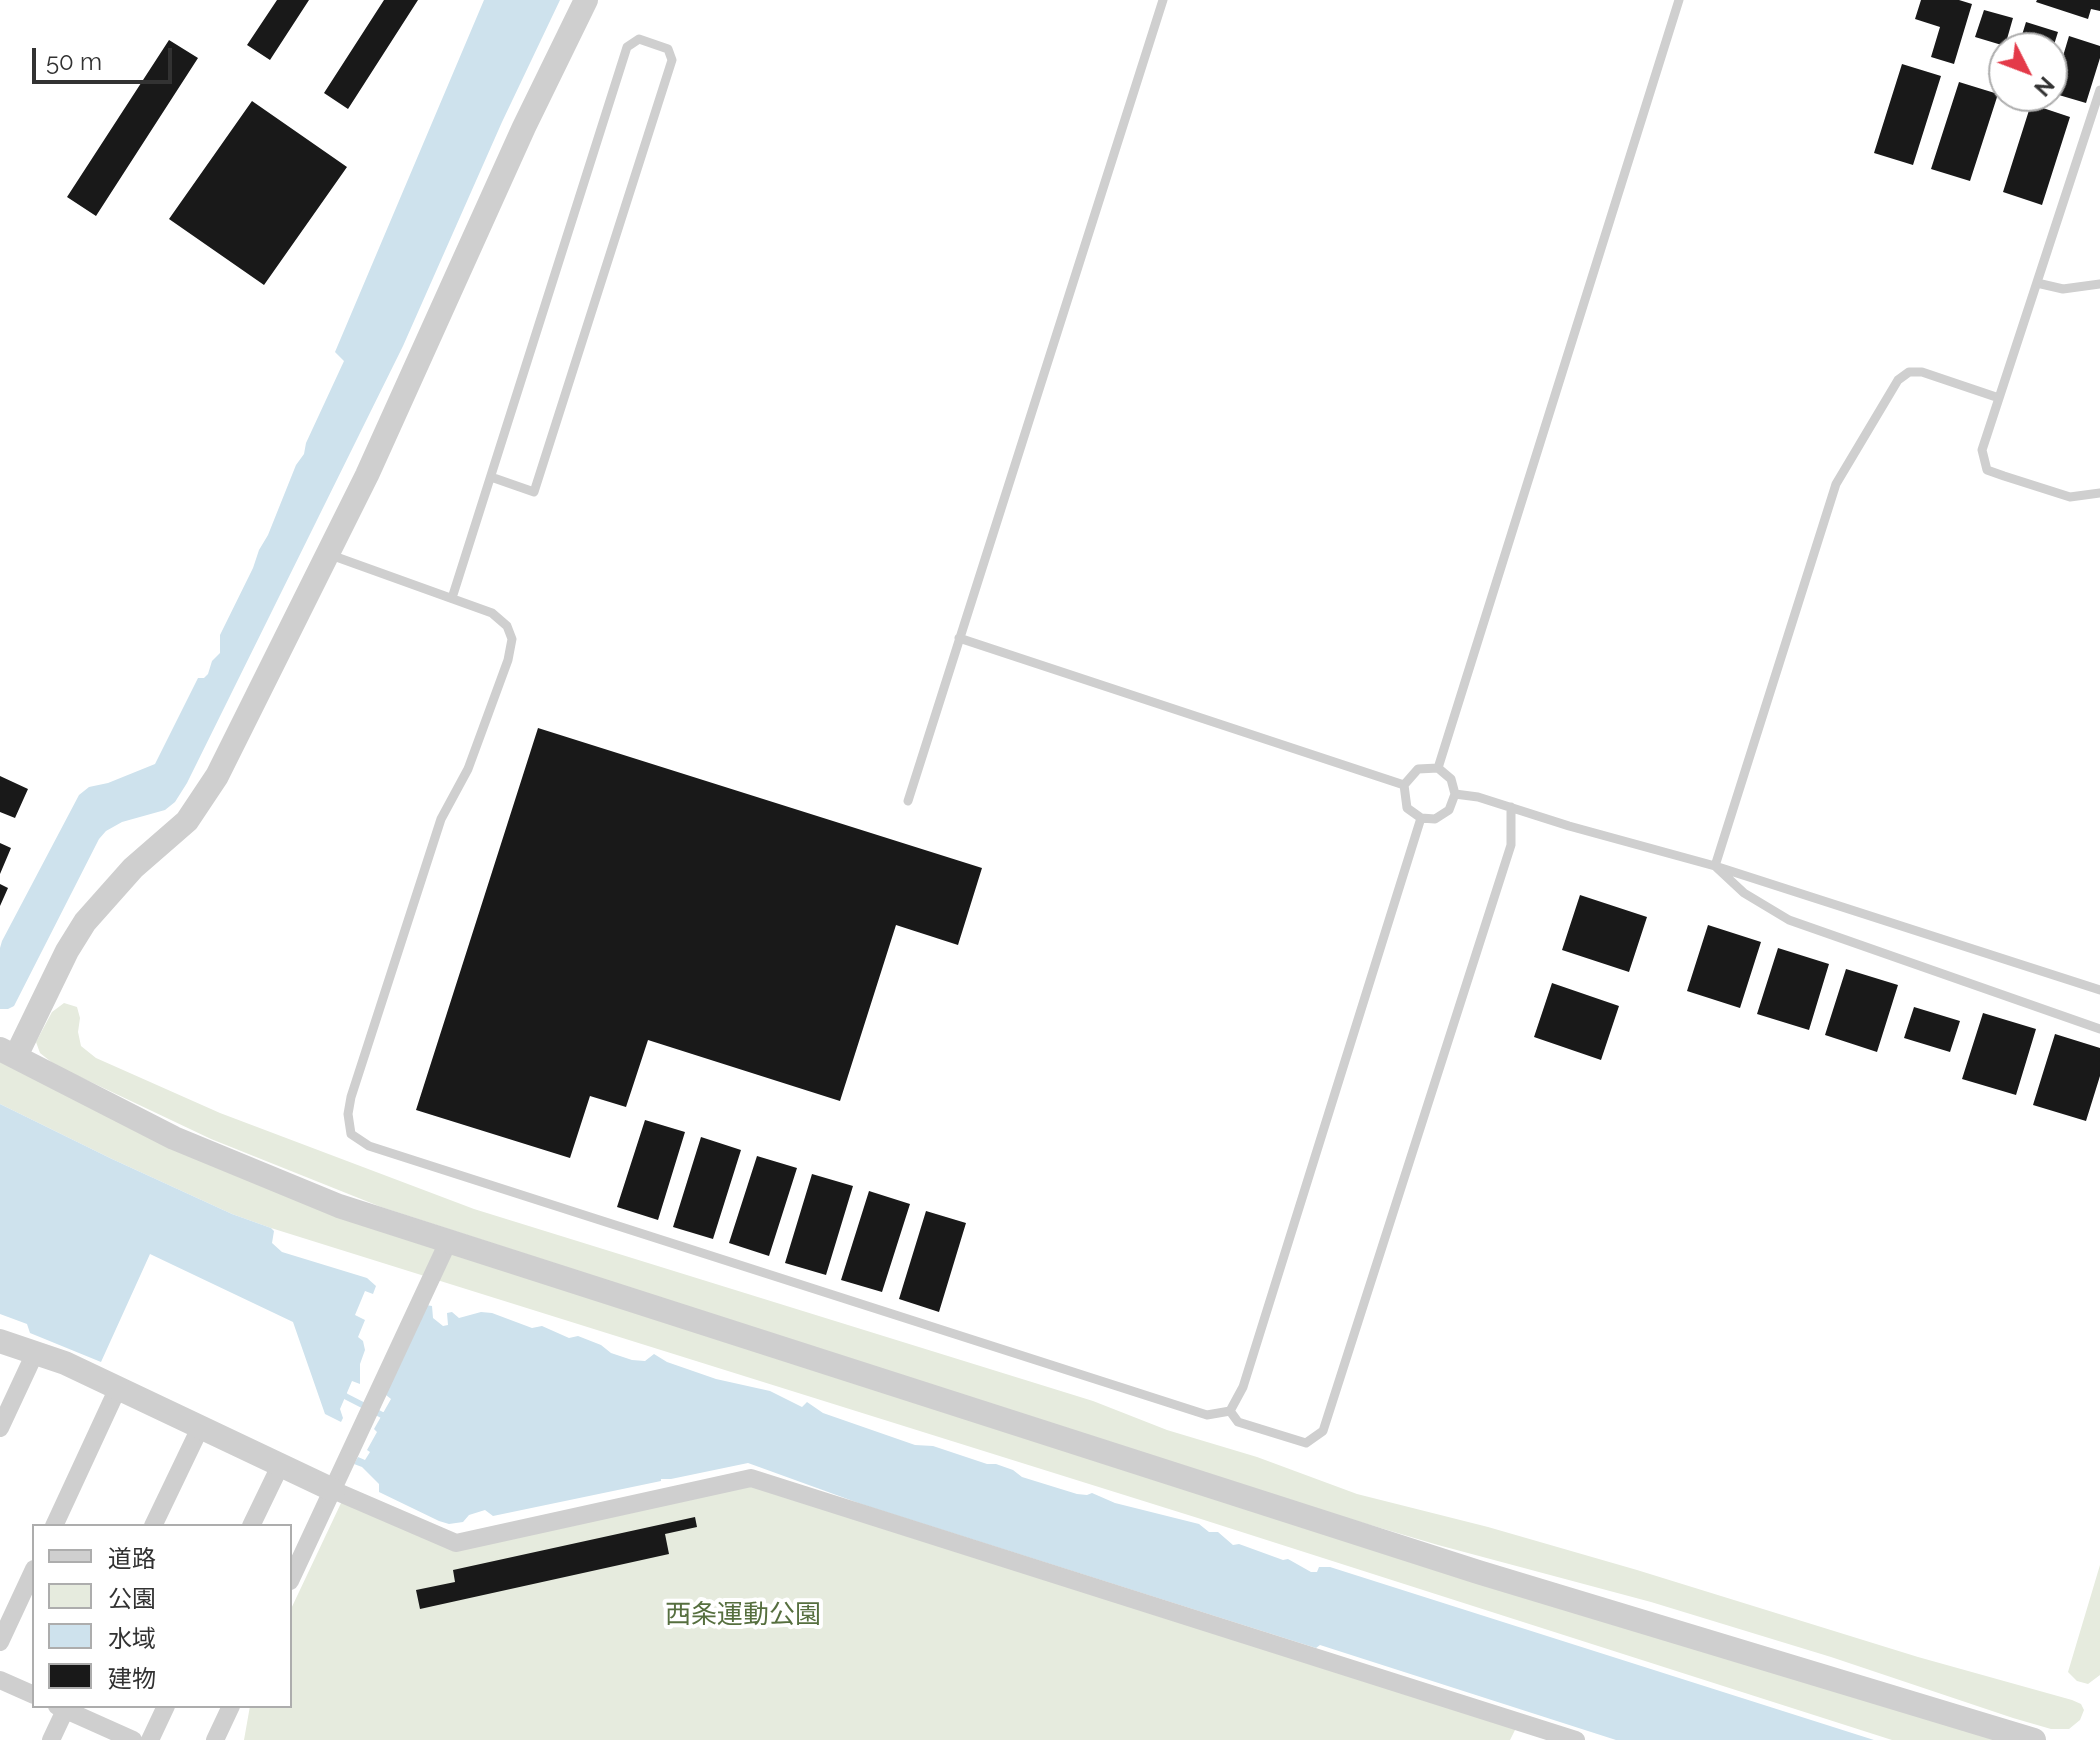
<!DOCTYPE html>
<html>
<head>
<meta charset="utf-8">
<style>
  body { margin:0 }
  #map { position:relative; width:2100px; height:1740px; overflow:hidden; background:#fff; font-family:Raleway,"Noto Sans JP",sans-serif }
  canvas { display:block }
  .legend { position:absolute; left:32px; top:1524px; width:260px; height:184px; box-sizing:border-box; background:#fff; border:2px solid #adadad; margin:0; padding:10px 14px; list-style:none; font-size:24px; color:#323232 }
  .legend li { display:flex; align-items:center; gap:16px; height:40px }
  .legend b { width:40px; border:2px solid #adadad }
  .north { position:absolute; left:1988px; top:32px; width:80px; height:80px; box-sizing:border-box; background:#fff; border:2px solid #adadad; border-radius:50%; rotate:132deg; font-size:22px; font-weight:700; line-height:32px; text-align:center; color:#323232 }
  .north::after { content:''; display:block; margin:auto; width:28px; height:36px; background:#e43a49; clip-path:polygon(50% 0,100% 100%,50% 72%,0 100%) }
  .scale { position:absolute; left:32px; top:48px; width:140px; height:36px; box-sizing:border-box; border:4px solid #323232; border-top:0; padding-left:10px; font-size:24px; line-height:28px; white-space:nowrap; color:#323232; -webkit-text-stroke:6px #fff; paint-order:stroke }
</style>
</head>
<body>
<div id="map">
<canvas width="2100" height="1740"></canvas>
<ul class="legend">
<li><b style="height:10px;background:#cfcfcf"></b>道路</li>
<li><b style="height:22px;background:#e6ebde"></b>公園</li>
<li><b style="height:22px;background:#cee2ed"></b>水域</li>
<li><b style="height:22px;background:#191919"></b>建物</li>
</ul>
<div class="north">N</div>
<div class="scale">50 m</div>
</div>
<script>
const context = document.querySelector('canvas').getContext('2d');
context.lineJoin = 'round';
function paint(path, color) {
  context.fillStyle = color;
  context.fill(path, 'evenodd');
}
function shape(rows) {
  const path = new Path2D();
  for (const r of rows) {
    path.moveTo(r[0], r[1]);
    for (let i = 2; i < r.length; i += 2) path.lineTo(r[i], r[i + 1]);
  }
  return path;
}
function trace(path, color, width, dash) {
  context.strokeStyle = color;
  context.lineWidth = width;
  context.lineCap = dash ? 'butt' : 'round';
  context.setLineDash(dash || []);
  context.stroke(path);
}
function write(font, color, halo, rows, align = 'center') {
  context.font = font + ' Raleway,"Noto Sans JP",sans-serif';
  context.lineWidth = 8;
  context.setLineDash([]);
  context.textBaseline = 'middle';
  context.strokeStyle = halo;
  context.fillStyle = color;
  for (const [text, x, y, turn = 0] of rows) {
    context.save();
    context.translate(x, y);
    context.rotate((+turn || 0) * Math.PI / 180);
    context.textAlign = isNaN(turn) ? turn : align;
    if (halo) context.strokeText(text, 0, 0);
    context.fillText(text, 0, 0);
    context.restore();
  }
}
paint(shape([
  [64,1003,77,1007,80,1018,78,1032,81,1046,96,1058,220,1113,474,1209,1093,1401,1167,1430,1257,1457,1357,1494,1488,1527,1637,1570,1918,1657,2072,1700,2081,1704,2084,1710,2080,1720,2069,1729,2051,1729,2013,1718,1831,1657,1651,1602,1438,1545,1276,1497,381,1207,211,1139,55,1065,40,1053,36,1042,52,1012],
  [0,1061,147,1133,2006,1740,1892,1740,1201,1519,271,1228,232,1214,112,1159,0,1104],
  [751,1484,1517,1726,1510,1740,244,1740,250,1706,290,1706,290,1611,342,1501,456,1550],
  [2100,1565,2100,1675,2088,1684,2077,1681,2068,1672]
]), '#e6ebde');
paint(shape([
  [484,0,560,0,502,122,403,346,187,783,175,802,165,810,122,822,106,831,99,839,14,1006,8,1009,0,1009,0,948,2,941,79,795,89,787,108,783,155,764,198,678,204,678,208,674,212,661,220,653,220,635,253,568,259,550,268,535,296,465,304,454,306,443,344,361,335,352],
  [0,1104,112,1159,232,1214,271,1228,274,1231,272,1243,282,1252,367,1278,376,1286,373,1294,365,1291,355,1315,365,1320,358,1337,363,1341,365,1350,360,1364,360,1384,352,1381,340,1409,343,1418,341,1422,325,1414,293,1322,150,1254,101,1362,30,1333,27,1324,0,1314],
  [426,1305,432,1306,433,1318,443,1326,448,1325,447,1313,452,1312,459,1318,481,1312,492,1313,532,1328,542,1326,569,1338,578,1336,601,1345,611,1353,632,1360,645,1361,654,1354,667,1362,716,1379,770,1391,802,1407,807,1402,823,1413,915,1445,933,1446,987,1464,996,1464,1013,1470,1022,1477,1077,1494,1087,1495,1092,1493,1115,1503,1199,1524,1209,1532,1218,1532,1233,1545,1239,1544,1283,1560,1288,1559,1311,1572,1317,1572,1319,1567,1330,1567,1874,1740,1616,1740,1320,1645,1316,1648,864,1505,748,1463,671,1479,661,1479,661,1481,493,1516,485,1510,469,1515,463,1522,449,1524,439,1521,379,1492,379,1484,362,1467,354,1464,358,1457,365,1460,370,1452,367,1450,377,1432,374,1429,391,1399,386,1395]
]), '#cee2ed');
trace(shape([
  [343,1391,345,1396,382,1415,387,1415]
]), '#cee2ed', 6);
paint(shape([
  [277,0,309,0,270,60,247,45],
  [384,0,418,0,348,109,324,93],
  [1921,0,1959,0,1972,4,1954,64,1931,57,1940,27,1915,19],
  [2037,0,2100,0,2100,11,2091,9,2088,19,2036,2],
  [1984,10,2013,18,2005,46,1975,37],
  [2026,22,2058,32,2053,48,2018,48],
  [2069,36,2100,46,2100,58,2086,103,2052,93],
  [169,40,198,58,96,216,67,197],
  [1902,64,1941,76,1913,165,1874,153],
  [1959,82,1998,94,1970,181,1931,169],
  [252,101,347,167,264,285,169,219],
  [2031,104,2070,117,2042,205,2003,192],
  [538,728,982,868,958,945,896,925,840,1101,648,1040,626,1107,590,1096,570,1158,416,1110],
  [0,776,28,789,15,818,0,812],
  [0,843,11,848,0,874],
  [0,884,8,888,0,906],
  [1580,895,1647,917,1629,972,1562,950],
  [1708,925,1761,942,1740,1008,1687,991],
  [1778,948,1829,964,1809,1030,1757,1014],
  [1846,969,1898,985,1877,1052,1825,1035],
  [1552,983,1619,1006,1601,1060,1534,1037],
  [1914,1007,1960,1021,1950,1052,1904,1038],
  [1983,1013,2036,1029,2016,1095,1962,1079],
  [2055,1034,2100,1048,2100,1076,2086,1121,2033,1105],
  [645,1120,685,1132,658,1220,617,1207],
  [701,1137,741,1150,713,1239,673,1227],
  [757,1156,797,1168,769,1256,729,1243],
  [812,1174,853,1186,826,1275,785,1263],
  [869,1191,910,1204,882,1292,841,1280],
  [926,1211,966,1223,939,1312,899,1299],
  [695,1517,697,1527,665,1534,669,1554,420,1609,416,1590,455,1582,453,1570]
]), '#191919');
trace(shape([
  [2100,90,1982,450,1987,470,2004,476,2070,497,2100,493],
  [2037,283,2063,289,2100,284],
  [1999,398,1922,372,1909,372,1898,380,1836,484,1715,866,1744,893,1789,920,2100,1029],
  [328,554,492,613,507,626,512,639,508,660,468,769,441,819,351,1097,348,1114,351,1134,369,1146,1207,1415,1230,1411,1238,1422,1306,1443,1323,1431,1511,845,1511,807],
  [452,598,627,47,639,39,668,49,672,60,534,492,491,477],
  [959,638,1404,785,1418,769,1438,768,1451,779,1455,794,1478,797,1569,826,1715,866,2100,990],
  [1438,768,1679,0],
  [1404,785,1407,808,1421,818,1435,819,1449,810,1455,794],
  [908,801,1163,0],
  [1230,1411,1243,1387,1421,818]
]), '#cfcfcf', 9);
trace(shape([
  [0,1428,35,1353],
  [333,1490,456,1543,751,1478,1576,1740],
  [54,1526,117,1390],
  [153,1526,200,1428],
  [251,1526,280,1466],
  [290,1581,448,1242],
  [0,1642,34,1569],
  [0,1680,34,1695],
  [57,1706,133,1740],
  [51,1740,67,1706],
  [150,1740,166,1706],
  [215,1740,231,1706]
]), '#cfcfcf', 18);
trace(shape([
  [0,1049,174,1138,339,1206,1478,1572,2034,1740],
  [16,1056,67,951,85,922,133,868,187,821,217,776,367,475,524,127,586,0],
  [0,1341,65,1363,333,1490]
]), '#cfcfcf', 24);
write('26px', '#566f3f', '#fff', [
  ["西条運動公園",743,1615]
]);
</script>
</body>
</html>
